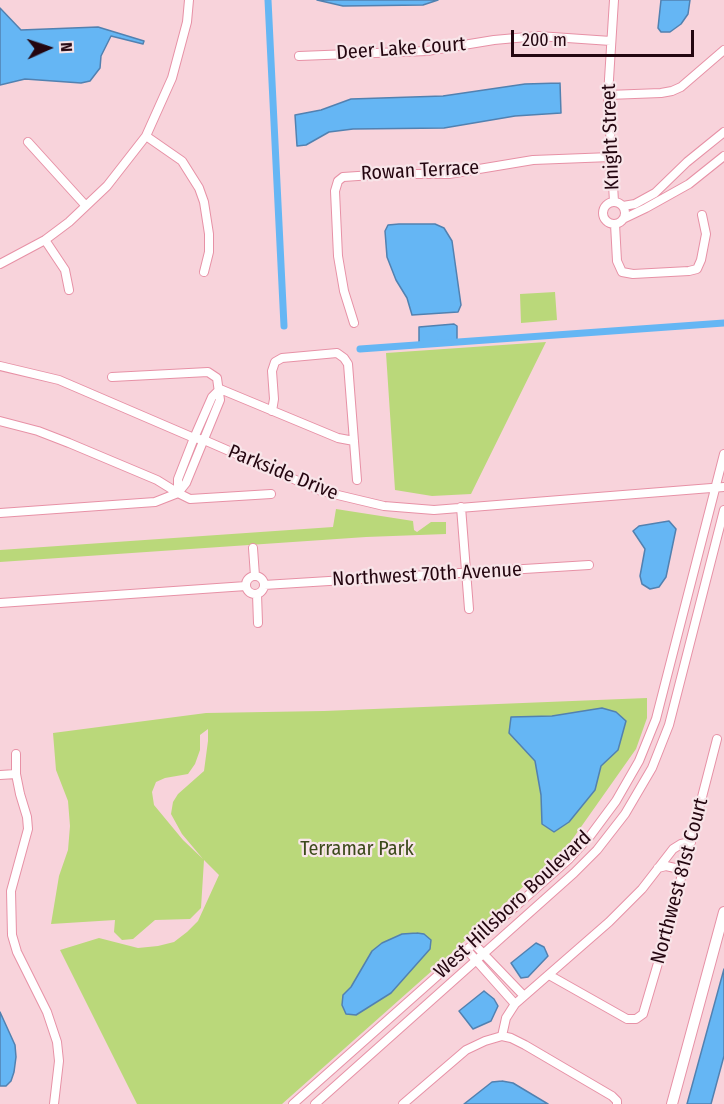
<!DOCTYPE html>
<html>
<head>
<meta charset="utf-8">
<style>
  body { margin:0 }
  #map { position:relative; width:724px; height:1104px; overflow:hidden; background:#f8d3db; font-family:"Fira Sans Condensed",sans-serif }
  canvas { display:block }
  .north { position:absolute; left:18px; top:18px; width:60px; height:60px; -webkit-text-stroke:4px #f8e5e9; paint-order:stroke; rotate:87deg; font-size:16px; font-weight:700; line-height:24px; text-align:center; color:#240610 }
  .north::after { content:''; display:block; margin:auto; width:21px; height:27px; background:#240610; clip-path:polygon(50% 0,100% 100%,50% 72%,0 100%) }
  .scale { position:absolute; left:511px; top:30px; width:183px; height:27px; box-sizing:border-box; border:3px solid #240610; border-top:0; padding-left:8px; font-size:18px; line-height:21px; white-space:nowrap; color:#240610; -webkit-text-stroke:4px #f8e5e9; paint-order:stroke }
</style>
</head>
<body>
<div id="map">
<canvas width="724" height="1104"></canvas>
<div class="north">N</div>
<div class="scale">200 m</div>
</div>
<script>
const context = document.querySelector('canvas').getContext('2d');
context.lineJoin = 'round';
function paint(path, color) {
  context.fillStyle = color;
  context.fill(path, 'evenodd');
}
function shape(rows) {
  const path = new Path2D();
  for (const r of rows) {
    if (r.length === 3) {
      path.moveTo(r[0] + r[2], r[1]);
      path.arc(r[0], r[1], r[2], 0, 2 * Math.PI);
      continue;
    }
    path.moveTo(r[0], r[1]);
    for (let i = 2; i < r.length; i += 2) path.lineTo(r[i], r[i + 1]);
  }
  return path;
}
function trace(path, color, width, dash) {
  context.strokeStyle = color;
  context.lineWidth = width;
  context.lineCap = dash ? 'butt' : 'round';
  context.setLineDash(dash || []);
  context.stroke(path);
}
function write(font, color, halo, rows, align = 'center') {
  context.font = font + ' "Fira Sans Condensed",sans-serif';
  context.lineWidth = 4.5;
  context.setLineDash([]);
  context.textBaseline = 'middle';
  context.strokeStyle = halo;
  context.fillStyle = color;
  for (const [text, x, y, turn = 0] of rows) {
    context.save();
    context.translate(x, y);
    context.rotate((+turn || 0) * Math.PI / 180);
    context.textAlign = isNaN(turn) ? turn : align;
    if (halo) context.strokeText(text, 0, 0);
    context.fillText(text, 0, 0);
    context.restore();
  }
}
paint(shape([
  [555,292,557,320,521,323,520,294],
  [546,342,471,494,432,496,395,490,386,353],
  [336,509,413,521,414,530,417,532,431,522,446,522,446,534,366,537,0,562,0,550,333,527],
  [647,698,647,718,636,749,569,844,443,961,282,1104,137,1104,60,950,99,938,138,948,158,946,174,942,187,932,198,921,219,875,204,860,201,908,190,919,155,920,133,939,122,940,114,932,115,920,51,924,59,876,68,850,70,826,68,801,56,770,53,733,206,713,324,711],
  [208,729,208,741,204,771,178,794,173,802,171,814,182,834,203,859,183,840,154,805,152,792,156,782,165,778,188,774,195,764,200,750,200,735]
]), '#bad87a');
const water = shape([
  [317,0,438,0,423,5,343,6,317,0],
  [661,0,690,0,688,14,681,24,670,32,661,32,658,28,661,0],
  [0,8,21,30,98,27,144,41,143,44,111,36,101,56,100,68,90,81,81,83,25,79,0,85,0,8],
  [560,83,561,113,515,116,444,128,353,129,329,132,306,145,297,146,295,115,321,110,351,99,443,96,525,84,560,83],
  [399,224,435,224,444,228,452,241,461,305,458,312,412,315,407,298,396,280,387,257,385,231,388,225,399,224],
  [454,324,457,326,457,342,419,345,419,327,454,324],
  [669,521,676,529,666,577,659,587,650,589,642,584,640,576,645,549,633,531,639,526,669,521],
  [602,708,616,712,626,721,618,750,601,766,595,790,569,822,554,832,542,824,541,795,535,761,509,733,511,717,552,716,602,708],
  [417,933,424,934,431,940,430,949,391,993,356,1015,346,1014,342,1005,343,995,351,987,372,951,382,943,402,934,417,933],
  [536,943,544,947,548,956,528,977,521,978,511,963,536,943],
  [724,969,724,1056,711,1104,687,1104,724,969],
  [484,991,494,999,498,1006,491,1021,473,1029,459,1011,484,991],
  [0,1012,15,1045,16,1057,14,1072,11,1081,6,1086,0,1086,0,1012],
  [502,1081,513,1083,548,1104,464,1104,492,1082,502,1081]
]);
paint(water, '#65b6f4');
trace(water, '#5281b0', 1.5);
trace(shape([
  [268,0,284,326],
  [360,349,724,323]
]), '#65b6f4', 7);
const minor = shape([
  [299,56,427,51,494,40,538,36,611,41],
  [608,95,661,93,672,91,681,87,724,50],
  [146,136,182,161,199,188,204,202,209,234,209,252,204,272],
  [28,142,86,206],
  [614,202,608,95,614,0],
  [614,213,11],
  [623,206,635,204,655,193,687,162,724,132],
  [623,219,646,208,689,184,724,156],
  [615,224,617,261,622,272,633,274,689,271,697,269,701,260,706,234,702,215],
  [45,240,65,270,69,290],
  [0,264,45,240,69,222,107,186,146,136,172,78,187,22,189,0],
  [354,323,344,291,338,256,335,191,338,181,343,177,388,174,449,174,533,160,611,157],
  [0,366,59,380,194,438,204,440,321,491,384,506,434,510,724,487],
  [112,377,208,372,217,378,220,400,186,483,178,493],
  [220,389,338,438,354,441],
  [272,411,274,399,272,371,275,362,282,358,337,353,344,358,348,364,357,480],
  [0,421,38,431,69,443,157,480,178,493],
  [178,493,178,479,194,438,212,397,220,389],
  [461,507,469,609],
  [0,513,155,502,178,493,190,499,271,494],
  [253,548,255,576],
  [255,585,9],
  [264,585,589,565],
  [257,594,258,623],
  [0,603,246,586],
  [16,754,16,774,20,794,27,817,28,829,11,891,12,935,17,952,47,1012,57,1042,59,1061,54,1104],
  [0,775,16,774],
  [658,868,666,866,675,868,681,875],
  [474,944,524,996],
  [467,950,515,1004],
  [549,975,627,1019,636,1019,643,1014,666,936,717,739],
  [502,1036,506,1018,515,1004,609,922,642,889,673,849,681,844,691,842],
  [293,1104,569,859,590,836,616,801,639,761,656,719,724,454],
  [315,1104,574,873,597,850,625,814,652,768,669,725,724,510],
  [403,1104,466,1050,485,1041,502,1036,511,1038,525,1045,612,1096,617,1101,617,1104]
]);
const major = shape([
  [672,1104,724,912]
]);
trace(minor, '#e791a6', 10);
trace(major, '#e791a6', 12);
trace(minor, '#fff', 8);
trace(major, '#fff', 10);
write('20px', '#240610', '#f8e5e9', [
  ["Deer Lake Court",401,49,-4],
  ["Knight Street",611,137,-92],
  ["Rowan Terrace",420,171,-3],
  ["Parkside Drive",283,473,22],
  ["Northwest 70th Avenue",427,575,-3],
  ["Northwest 81st Court",680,881,-75],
  ["West Hillsboro Boulevard",513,905,-43]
]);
write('20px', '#3c4a1b', '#f8e5e9', [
  ["Terramar Park",357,849]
]);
</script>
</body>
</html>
